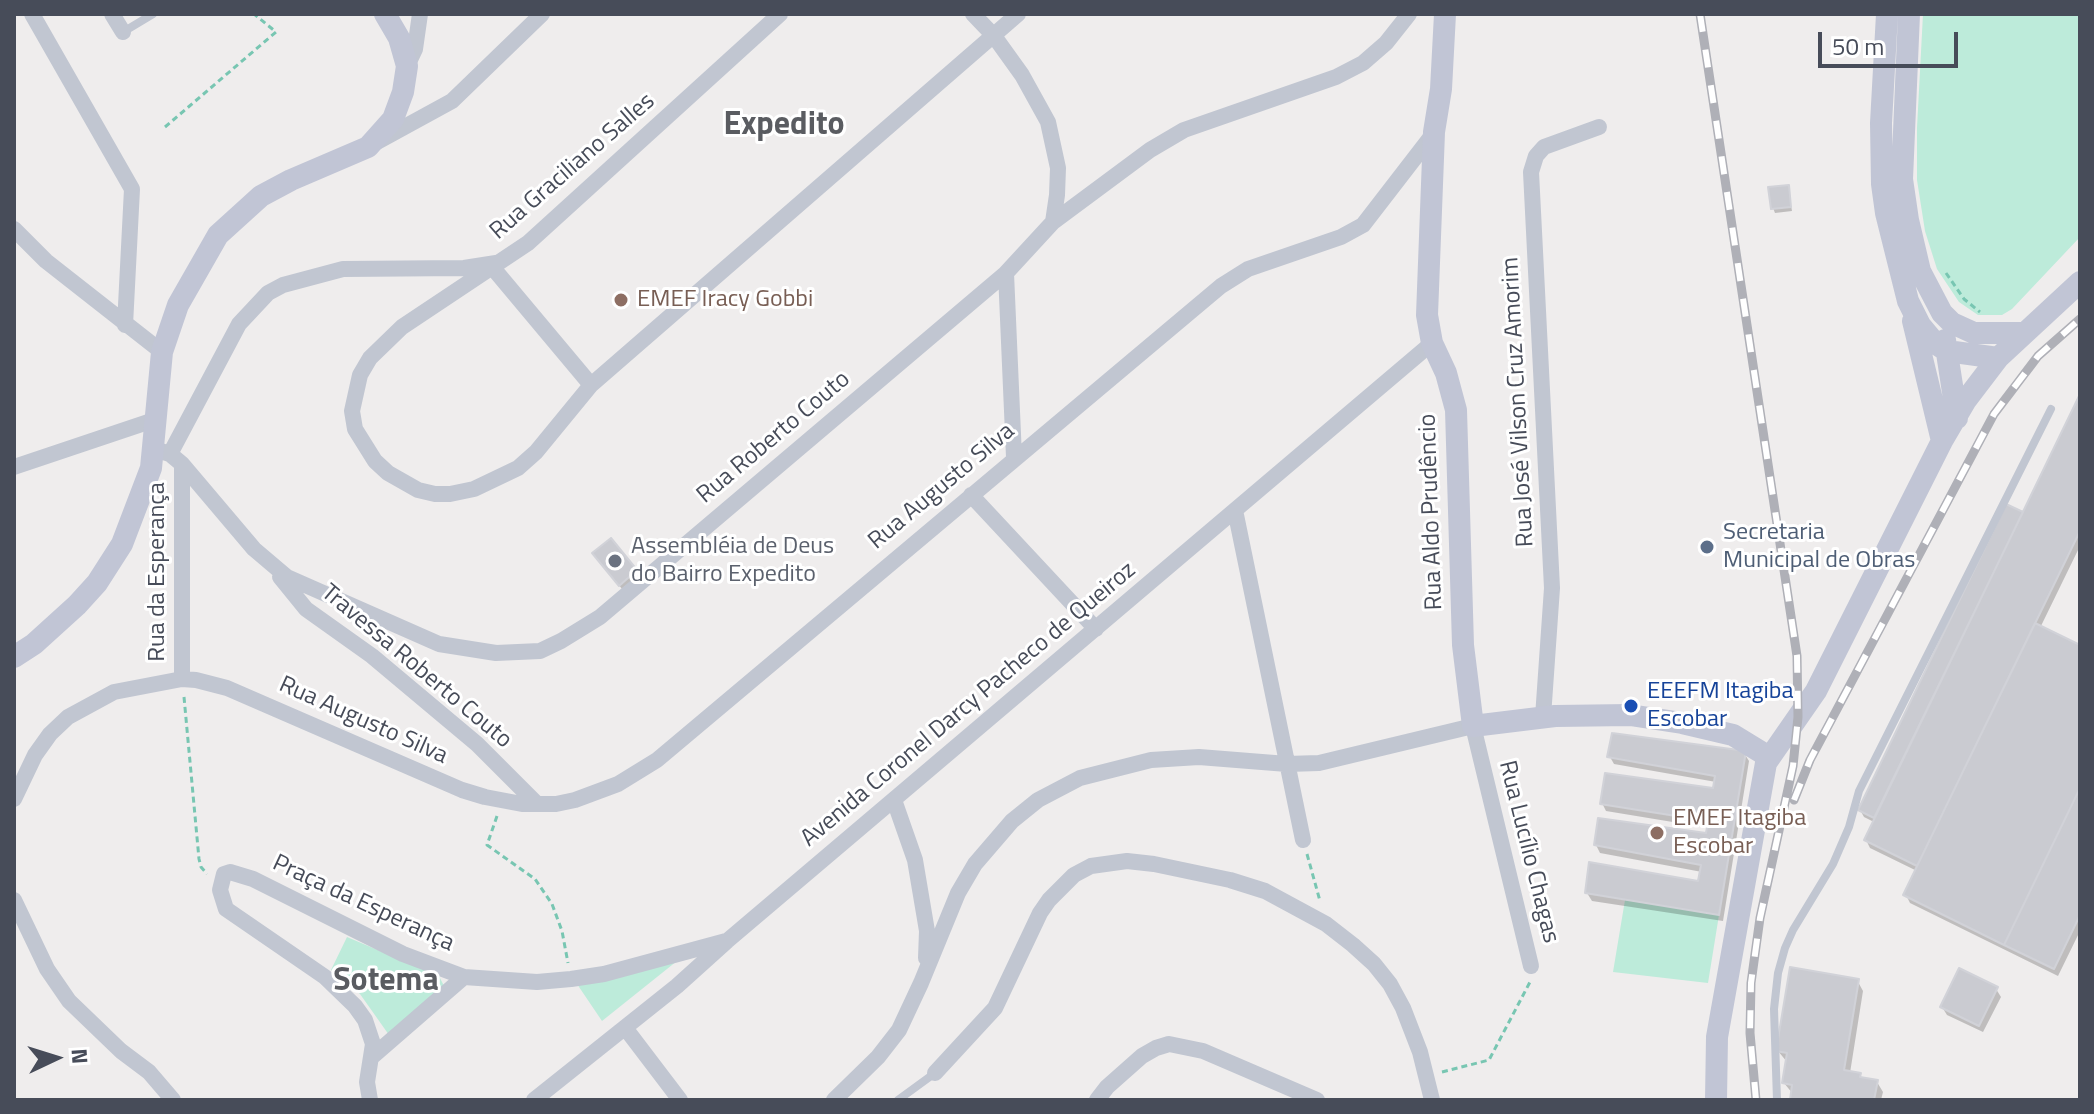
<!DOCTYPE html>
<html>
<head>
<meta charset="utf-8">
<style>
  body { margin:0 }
  #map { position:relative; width:2094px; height:1114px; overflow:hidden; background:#efeded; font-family:"Titillium Web",sans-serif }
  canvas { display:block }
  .frame { position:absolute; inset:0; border:16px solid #474c59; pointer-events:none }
  .north { position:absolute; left:16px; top:1018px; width:80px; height:80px; -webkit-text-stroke:6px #fff; paint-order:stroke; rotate:86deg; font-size:22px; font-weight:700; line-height:32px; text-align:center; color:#474c59 }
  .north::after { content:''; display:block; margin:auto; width:28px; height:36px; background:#474c59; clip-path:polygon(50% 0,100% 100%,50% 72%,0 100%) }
  .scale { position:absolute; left:1818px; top:32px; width:140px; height:36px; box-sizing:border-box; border:4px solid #474c59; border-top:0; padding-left:10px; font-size:24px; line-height:28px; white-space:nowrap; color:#474c59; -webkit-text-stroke:6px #fff; paint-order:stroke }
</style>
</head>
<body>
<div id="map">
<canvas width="2094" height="1114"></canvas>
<div class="frame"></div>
<div class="north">N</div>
<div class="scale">50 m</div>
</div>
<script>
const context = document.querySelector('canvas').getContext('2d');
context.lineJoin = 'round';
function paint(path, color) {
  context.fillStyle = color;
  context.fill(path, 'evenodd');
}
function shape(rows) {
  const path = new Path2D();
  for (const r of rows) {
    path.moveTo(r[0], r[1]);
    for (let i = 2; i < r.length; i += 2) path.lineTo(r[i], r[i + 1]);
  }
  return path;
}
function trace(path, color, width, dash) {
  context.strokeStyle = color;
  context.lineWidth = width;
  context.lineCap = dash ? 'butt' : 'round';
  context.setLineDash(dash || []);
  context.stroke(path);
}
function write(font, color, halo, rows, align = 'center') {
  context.font = font + ' "Titillium Web",sans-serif';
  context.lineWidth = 6;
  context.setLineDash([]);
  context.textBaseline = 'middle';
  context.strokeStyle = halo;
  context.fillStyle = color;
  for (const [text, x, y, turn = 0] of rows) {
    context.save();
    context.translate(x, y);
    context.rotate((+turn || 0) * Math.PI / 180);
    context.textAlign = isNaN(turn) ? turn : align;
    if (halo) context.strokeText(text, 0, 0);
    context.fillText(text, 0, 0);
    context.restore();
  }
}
paint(shape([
  [1923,14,2080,14,2080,237,2012,309,2002,315,1978,315,1959,302,1937,269,1925,231,1917,180,1917,128],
  [1625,900,1719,915,1708,983,1613,972],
  [347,937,439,976,444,986,389,1035,360,994,331,970],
  [677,961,602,1021,577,984]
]), '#bdebda');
paint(shape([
  [1788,187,1792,211,1775,213,1773,208],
  [2080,398,2080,546,2040,628,2080,647,2080,931,2058,976,1910,903,1906,895,1917,871,1870,848,1866,840,1874,822,1864,817,1860,810,2023,515],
  [598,558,635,571,638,576,622,589],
  [1744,753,1749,761,1723,921,1592,901,1587,893,1700,883,1702,872,1600,853,1596,845,1707,836,1709,828,1606,811,1602,803,1715,790,1716,782,1614,764,1610,757],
  [1857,980,1863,991,1850,1073,1860,1074,1862,1079,1877,1082,1883,1092,1881,1100,1792,1100,1793,1094,1784,1083,1787,1062,1778,1051],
  [1996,989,2001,997,1983,1032,1947,1015,1942,1007]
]), '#0003');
const building = shape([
  [1789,185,1791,207,1771,209,1768,187,1789,185],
  [2080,394,2080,531,1917,866,1864,840,2080,394],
  [2006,504,2023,512,1874,818,1858,810,2006,504],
  [611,538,637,570,619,586,592,553,611,538],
  [2035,623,2080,645,2080,788,2004,945,1903,895,2035,623],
  [1612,733,1746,751,1719,915,1585,893,1589,862,1698,881,1701,865,1594,845,1598,818,1706,833,1708,821,1600,804,1605,773,1713,788,1715,776,1607,757,1612,733],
  [2080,788,2080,915,2054,969,2004,945,2080,788],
  [1790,967,1859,979,1844,1070,1861,1073,1860,1077,1878,1080,1874,1100,1790,1100,1792,1085,1782,1083,1787,1053,1776,1051,1790,967],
  [1959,968,1998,987,1979,1026,1940,1007,1959,968]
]);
paint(building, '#cacbd1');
trace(building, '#d1d2d8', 2);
trace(shape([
  [165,127,276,32,254,14],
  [1946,273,1964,299,1980,312],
  [184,697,199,859,201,867,207,874],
  [497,816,487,845,535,879,552,904,562,931,568,963],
  [1307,854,1320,901],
  [1442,1072,1489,1060,1530,982]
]), '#78c6b2', 3, [6, 4]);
trace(shape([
  [123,32,153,14],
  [898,1100,935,1073],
  [1777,1100,1774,1009,1778,973,1785,948,1793,930,1833,864,1849,827,1859,791,2051,409]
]), '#c1c6d1', 8);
trace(shape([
  [32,14,132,189,125,325],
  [112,14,123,32],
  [780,14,528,243,402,327,370,358,360,375,352,411,355,429,375,461,388,473,418,490,435,494,450,494,474,489,518,468,536,452,591,385,1018,14],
  [973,14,994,36,1022,75,1048,122,1058,168,1057,195,1053,222],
  [407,66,415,49,420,14],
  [377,142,452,101,542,14],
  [14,229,46,261,162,352],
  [493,268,591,385],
  [1006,273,1014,457],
  [154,449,170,454,182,464,254,549,287,577,439,644,496,653,540,651,561,641,600,617,1006,273,1053,222,1150,150,1184,130,1336,77,1363,63,1386,43,1409,14],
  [170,454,239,324,268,293,283,285,343,269,464,268,496,263],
  [182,464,182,679],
  [14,467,154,420],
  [971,495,1096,629],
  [1235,510,1303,840],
  [280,577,306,609,372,656,477,744,537,804],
  [1543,717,1552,588,1531,172,1536,156,1544,147,1599,127],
  [14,799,35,755,50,734,68,717,114,692,182,679,196,680,227,688,462,790,485,797,522,804,556,804,575,800,618,784,657,760,1221,286,1248,269,1341,237,1363,225,1434,133],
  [894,800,915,860,927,931,926,958],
  [14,900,47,969,69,1001,121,1051,149,1072,173,1100],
  [626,1029,680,1100],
  [373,1056,464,977],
  [935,1073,995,1008,1040,913,1049,900,1074,875,1091,866,1127,861,1154,864,1230,880,1265,891,1326,924,1353,945,1374,964,1390,984,1403,1008,1420,1052,1432,1100],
  [370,1100,367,1082,373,1044,365,1020,355,1006,325,977,226,909,220,890,224,874,230,872,253,879,403,954,464,977,537,982,571,979,604,974,726,941],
  [534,1100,677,986,727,941,1432,343],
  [834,1100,878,1057,899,1030,921,983,958,893,975,864,1012,821,1038,800,1080,778,1151,760,1199,757,1287,764,1319,763,1473,726,1531,966],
  [1097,1100,1107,1087,1142,1056,1156,1048,1169,1044,1203,1051,1317,1100]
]), '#c1c6d1', 16);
trace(shape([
  [1445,14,1441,89,1434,132,1427,315,1432,343,1446,373,1456,410,1463,645,1473,726,1555,716,1630,715,1682,723,1733,735,1769,757],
  [1887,14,1881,123,1882,184,1886,213,1908,301,1920,325,1935,343,1947,351,1998,358],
  [1909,14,1902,179,1908,220,1920,271,1942,313,1952,323,1974,333,2023,333],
  [1913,321,1942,441],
  [1945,340,1957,418],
  [14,657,34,644,77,605,97,583,122,544,151,468,162,352,178,305,218,235,261,196,291,180,368,147,393,119,403,92,407,66,399,38,385,14],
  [1716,1100,1717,1037,1766,763,1816,691,1942,441,1966,400,1998,358,2080,282]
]), '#c1c5d5', 22);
const rail = shape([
  [1700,14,1797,656,1798,717,1793,766,1760,918,1751,983,1750,1033,1756,1100],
  [1794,800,1810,760,1994,414,2038,356,2080,319]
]);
trace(rail, '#afb0b7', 9);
trace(rail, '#fff', 6, [18]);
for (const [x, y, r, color] of [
  [621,300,8,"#8d6e63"],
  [1707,547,8,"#5c6f8a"],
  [615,561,8,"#6b7280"],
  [1631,706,8,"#1a4fb4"],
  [1657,833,8,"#8d6e63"]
]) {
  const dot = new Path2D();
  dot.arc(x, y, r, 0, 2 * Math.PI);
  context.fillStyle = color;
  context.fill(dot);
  trace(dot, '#fff', 3);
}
write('24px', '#474c59', '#fff', [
  ["Rua Graciliano Salles",573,167,-41],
  ["Rua José Vilson Cruz Amorim",1519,402,-93],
  ["Rua Roberto Couto",774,438,-40],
  ["Rua Augusto Silva",942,487,-40],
  ["Rua Aldo Prudêncio",1432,512,-92],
  ["Rua da Esperança",158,572,-90],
  ["Travessa Roberto Couto",416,667,40],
  ["Avenida Coronel Darcy Pacheco de Queiroz",969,705,-40],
  ["Rua Augusto Silva",363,721,24],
  ["Rua Lucílio Chagas",1528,852,76],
  ["Praça da Esperança",363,904,25]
]);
write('24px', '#785e54', '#fff', [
  ["EMEF Iracy Gobbi",637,300],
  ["EMEF Itagiba",1673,819],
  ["Escobar",1673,847]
], 'left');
write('24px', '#4e5e75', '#fff', [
  ["Secretaria",1723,533],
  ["Municipal de Obras",1723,561]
], 'left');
write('24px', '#5b616d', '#fff', [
  ["Assembléia de Deus",631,547],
  ["do Bairro Expedito",631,575]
], 'left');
write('24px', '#164399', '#fff', [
  ["EEEFM Itagiba",1647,692],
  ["Escobar",1647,720]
], 'left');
write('bold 32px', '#5a5c61', '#fff', [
  ["Expedito",784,126],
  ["Sotema",386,982]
]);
</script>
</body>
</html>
